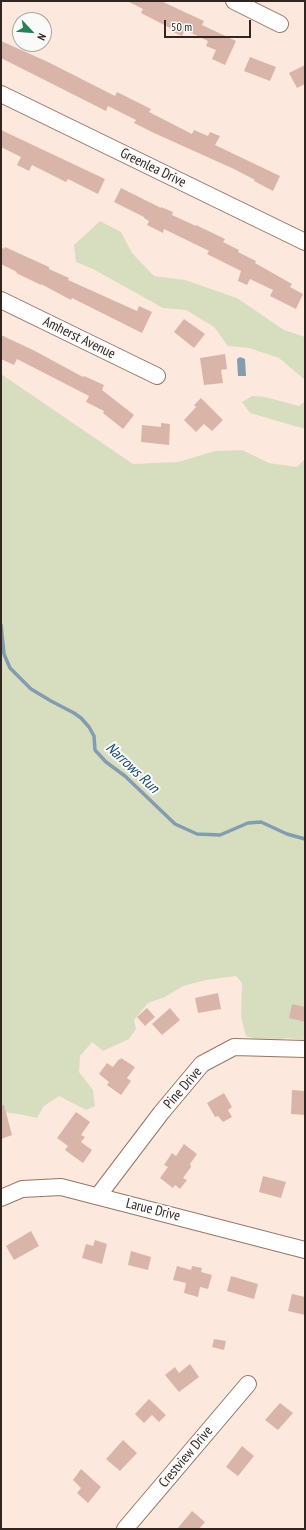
<!DOCTYPE html>
<html>
<head>
<meta charset="utf-8">
<style>
	body { margin:0 }
	#map { position:relative; width:306px; height:1530px; overflow:hidden; background:#fde8de; font-family:"PT Sans Narrow",sans-serif }
	canvas { display:block }
	.frame { position:absolute; inset:0; border:2px solid #32251f; pointer-events:none }
	.north { position:absolute; left:12px; top:12px; width:40px; height:40px; box-sizing:border-box; background:#fafafa; border:1px solid #aaa5a2; border-radius:50%; rotate:116deg; font-size:11px; font-weight:700; line-height:16px; text-align:center; color:#32251f }
	.north::after { content:''; display:block; margin:auto; width:14px; height:18px; background:#288156; clip-path:polygon(50% 0,100% 100%,50% 72%,0 100%) }
	.scale { position:absolute; left:164px; top:20px; width:87px; height:18px; box-sizing:border-box; border:2px solid #32251f; border-top:0; padding-left:5px; font-size:12px; line-height:14px; white-space:nowrap; color:#32251f; -webkit-text-stroke:3px #fafafa; paint-order:stroke }
</style>
</head>
<body>
<div id="map">
<canvas width="306" height="1530"></canvas>
<div class="frame"></div>
<div class="north">N</div>
<div class="scale">50 m</div>
</div>
<script>
const context = document.querySelector('canvas').getContext('2d');
context.lineJoin = 'round';
function paint(path, color) { context.fillStyle = color; context.fill(path, 'evenodd'); }
const poly = rows => new Path2D(rows.map(r => 'M' + r).join(''));
function strokePath(path, color, width, dash) { context.strokeStyle = color; context.lineWidth = width; context.lineCap = dash ? 'butt' : 'round'; context.setLineDash(dash || []); context.stroke(path); }
function label(font, color, halo, rows, align = 'center') {
  context.font = font + ' "PT Sans Narrow",sans-serif'; context.lineWidth = 4; context.setLineDash([]); context.textBaseline = 'middle'; context.strokeStyle = halo; context.fillStyle = color; for (const [text, x, y, turn = 0] of rows) {
    context.save(); context.translate(x, y); context.rotate((+turn || 0) * Math.PI / 180); context.textAlign = isNaN(turn) ? turn : align; if (halo) context.strokeText(text, 0, 0); context.fillText(text, 0, 0); context.restore();
  }
}
paint(poly([
	[100,221,121,232,132,253,154,276,185,280,237,298,284,330,305,337,305,380,279,358,249,348,228,346,214,327,186,310,163,308,93,269,76,262,74,245],
	[1,374,133,464,178,462,215,451,242,450,269,463,297,467,305,459,305,1040,287,1038,267,1043,246,1036,241,1017,242,983,236,976,206,980,183,986,165,997,148,1003,134,1020,136,1029,129,1039,103,1051,92,1042,80,1056,79,1072,93,1090,95,1106,86,1110,59,1096,44,1106,37,1118,19,1114,1,1112],
	[252,396,265,397,299,406,305,401,305,429,250,413,242,402]
]), '#d7dec0');
paint(poly([
	[240,357,245,359,246,376,238,376,237,359]
]), '#819daf');
strokePath(poly([
	[1,625,4,654,10,668,31,689,51,701,74,713,81,718,89,727,94,736,95,750,106,762,125,776,175,824,197,834,220,835,248,823,261,822,287,834,305,839]
]), '#819daf', 3.5);
paint(poly([
	[127,1,161,1,204,21,202,25,236,41,225,65,212,59,216,50,206,46,208,41,185,30,182,36,173,32,174,30,141,13,143,9],
	[1,41,48,62,115,96,117,92,151,109,149,112,192,134,194,130,208,136,210,132,220,136,215,145,280,176,273,191,254,181,255,180,234,169,154,133,134,123,136,120,108,106,106,111,1,58],
	[250,57,276,67,270,81,244,71],
	[305,65,305,84,297,88,289,73],
	[1,130,105,179,98,194,68,179,66,182,32,165,29,171,17,165,21,157,1,147],
	[121,188,161,208,161,207,173,212,172,215,196,226,196,225,225,239,223,242,239,250,238,252,256,261,255,263,292,284,290,287,303,294,296,309,270,296,273,290,250,279,247,285,238,281,241,271,207,254,209,251,164,229,163,233,147,225,149,221,144,218,144,217,114,202],
	[1,247,4,249,5,247,49,267,49,269,69,278,68,280,137,311,139,306,152,312,142,333,72,298,71,300,41,284,41,285,16,273,17,272,1,264],
	[184,319,205,334,194,348,174,332],
	[1,335,35,351,83,377,84,376,104,385,102,390,134,415,123,429,103,413,104,411,86,402,89,396,17,359,14,365,1,359],
	[225,354,227,369,221,370,223,383,204,385,200,358],
	[201,398,223,420,212,431,204,424,196,432,184,420,196,407,194,405],
	[161,423,170,424,169,445,141,442,142,425,161,427],
	[218,993,221,1009,198,1013,195,998],
	[292,1004,305,1007,305,1022,289,1018],
	[147,1008,155,1017,145,1026,137,1017],
	[170,1008,180,1020,162,1035,152,1024],
	[121,1058,135,1067,127,1078,131,1081,121,1095,107,1085,109,1082,99,1074,107,1063,113,1067,119,1059,120,1060],
	[292,1090,305,1091,305,1115,291,1114],
	[224,1093,232,1107,228,1110,232,1117,223,1122,218,1116,215,1117,207,1103],
	[1,1105,4,1105,12,1135,1,1139],
	[76,1112,90,1122,81,1135,85,1137,81,1142,92,1150,83,1163,65,1150,68,1146,57,1138],
	[184,1144,197,1154,190,1164,191,1167,183,1178,187,1180,180,1189,175,1185,173,1188,160,1178,168,1167,164,1165,172,1153,176,1156],
	[263,1176,286,1182,281,1198,259,1192],
	[31,1231,39,1246,14,1260,6,1246],
	[95,1240,107,1244,102,1264,82,1258,86,1244,93,1246],
	[131,1251,151,1257,148,1270,128,1265],
	[177,1266,191,1270,192,1266,202,1268,201,1272,212,1275,208,1289,200,1287,198,1297,184,1293,186,1283,173,1280],
	[231,1276,258,1284,254,1299,227,1291],
	[292,1294,305,1297,305,1315,288,1311],
	[214,1339,226,1341,224,1350,212,1347],
	[190,1364,199,1377,179,1392,165,1375,175,1367,179,1373],
	[149,1399,166,1415,159,1422,152,1415,144,1423,135,1414],
	[280,1403,293,1413,278,1430,265,1420],
	[123,1440,137,1453,120,1471,106,1459],
	[242,1446,254,1456,238,1476,226,1467],
	[81,1469,101,1487,88,1503,77,1493,81,1488,73,1480],
	[192,1511,205,1522,199,1529,177,1529]
]), '#d8b5a8');
const minor = poly([
	[234,1,280,24],
	[1,94,305,242],
	[1,300,157,376],
	[98,1196,161,1113,202,1064,234,1047,305,1049],
	[1,1198,22,1189,61,1187,305,1250],
	[125,1529,248,1384]
]);
strokePath(minor, '#947666', 18);
strokePath(minor, '#fff', 16);
label('14px', '#32251f', '#fafafa', [
	["Greenlea Drive",153,168,26],
	["Amherst Avenue",79,338,26],
	["Pine Drive",183,1088,-49],
	["Larue Drive",153,1210,14],
	["Crestview Drive",186,1457,-50]
]);
label('italic 15px', '#194d68', '#fafafa', [
	["Narrows Run",132,768,43]
]);
</script>
</body>
</html>
